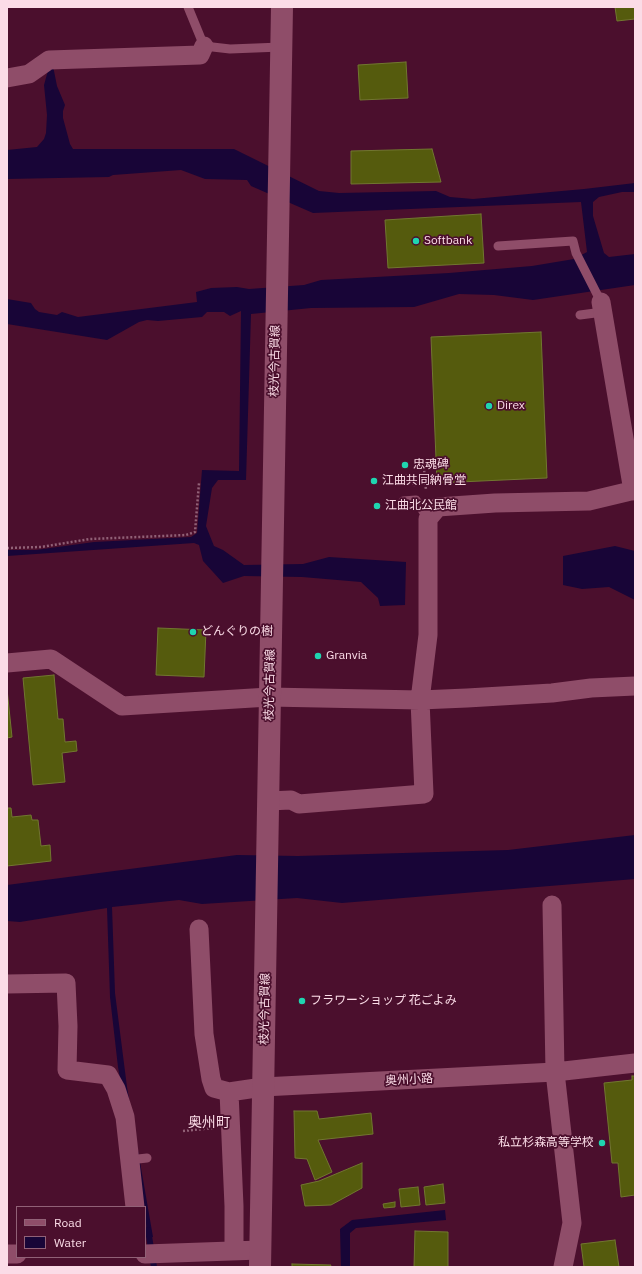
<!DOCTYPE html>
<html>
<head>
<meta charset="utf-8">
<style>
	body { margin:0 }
	#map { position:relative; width:642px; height:1274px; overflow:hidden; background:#4b0f2d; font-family:"IBM Plex Sans",sans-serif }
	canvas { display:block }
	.frame { position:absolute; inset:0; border:8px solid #fbdce7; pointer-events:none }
	.legend { position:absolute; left:16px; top:1206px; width:130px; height:52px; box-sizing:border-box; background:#4b0f2d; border:1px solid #916177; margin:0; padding:5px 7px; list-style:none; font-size:12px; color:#fbdce7 }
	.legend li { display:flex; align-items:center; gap:8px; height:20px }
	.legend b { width:20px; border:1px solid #916177 }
</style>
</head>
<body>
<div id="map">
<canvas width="642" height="1274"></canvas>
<div class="frame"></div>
<ul class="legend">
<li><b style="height:5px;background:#8f4d69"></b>Road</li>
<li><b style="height:11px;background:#180537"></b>Water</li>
</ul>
</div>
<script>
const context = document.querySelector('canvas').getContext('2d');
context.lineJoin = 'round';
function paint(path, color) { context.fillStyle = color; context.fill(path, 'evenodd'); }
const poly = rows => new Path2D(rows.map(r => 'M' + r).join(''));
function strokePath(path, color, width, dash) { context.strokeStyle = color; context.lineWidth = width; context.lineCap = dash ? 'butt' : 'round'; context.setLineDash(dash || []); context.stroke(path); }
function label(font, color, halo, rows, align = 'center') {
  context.font = font + ' "IBM Plex Sans","Noto Sans JP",sans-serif'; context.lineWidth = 3.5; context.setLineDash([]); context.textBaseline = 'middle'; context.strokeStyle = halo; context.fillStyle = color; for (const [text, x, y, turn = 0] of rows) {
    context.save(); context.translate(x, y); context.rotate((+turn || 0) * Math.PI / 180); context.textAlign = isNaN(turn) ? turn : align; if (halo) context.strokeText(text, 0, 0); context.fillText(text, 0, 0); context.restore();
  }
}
paint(poly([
	[53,66,57,86,65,105,63,111,63,118,70,144,73,149,234,149,319,191,339,193,436,191,450,197,473,199,584,189,635,183,635,192,622,192,599,197,593,202,593,216,604,253,609,257,635,254,635,285,533,300,494,295,459,294,414,307,311,308,251,314,246,480,218,480,212,488,206,526,214,546,223,550,244,565,303,564,329,557,406,562,405,605,380,606,378,598,361,582,302,577,244,576,223,583,203,561,199,545,194,543,7,556,7,550,36,550,94,542,191,537,197,533,202,470,239,471,241,311,230,316,224,312,207,312,202,317,158,321,147,320,139,322,107,340,7,324,7,299,31,303,35,309,39,312,57,315,62,312,78,317,197,302,196,292,211,288,237,287,249,289,304,285,321,280,449,273,532,266,574,259,587,252,581,202,313,213,251,186,247,180,205,179,181,170,113,175,109,177,7,179,7,150,37,147,44,139,46,133,47,115,44,85,49,67],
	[615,546,635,551,635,600,609,587,582,589,563,585,563,556],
	[635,835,635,879,342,903,297,898,202,904,179,900,112,907,115,993,127,1087,153,1237,147,1238,145,1207,143,1207,118,1067,110,997,107,908,20,922,7,921,7,885,237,855,298,856,508,850],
	[445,1210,446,1220,356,1228,350,1233,350,1267,341,1267,340,1229,352,1220]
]), '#180537');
strokePath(poly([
	[148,1230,154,1267]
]), '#180537', 6);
const building = poly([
	[615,7,635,7,635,19,617,21,615,7],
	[406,62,408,98,360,100,358,65,406,62],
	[432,149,441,182,351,184,351,151,432,149],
	[481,214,484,263,388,268,385,220,481,214],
	[541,332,547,478,437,483,431,337,541,332],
	[158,628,206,630,204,677,156,675,158,628],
	[54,675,58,719,63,719,65,742,76,741,77,751,62,753,65,782,33,785,23,678,54,675],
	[7,689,12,737,7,738,7,689],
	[7,808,11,808,12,817,31,815,32,820,38,820,41,846,50,845,51,861,7,866,7,808],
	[632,1076,635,1076,635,1195,621,1197,618,1163,612,1163,604,1083,632,1080,632,1076],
	[294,1111,317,1111,319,1119,371,1113,373,1134,318,1140,332,1172,315,1180,307,1159,295,1158,294,1111],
	[362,1163,362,1188,331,1205,305,1206,301,1185,319,1181,362,1163],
	[443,1184,445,1203,426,1205,424,1187,443,1184],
	[418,1187,420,1205,401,1207,399,1189,418,1187],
	[395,1202,395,1207,384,1208,383,1204,395,1202],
	[415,1231,448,1232,448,1267,414,1267,415,1231],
	[615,1240,619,1267,584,1267,581,1244,615,1240],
	[292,1264,331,1265,330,1267,292,1267,292,1264]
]);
paint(building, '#555b0d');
strokePath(building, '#717730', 1);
strokePath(poly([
	[423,459,426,490],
	[397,477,413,475,414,487],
	[7,548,41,547,90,539,186,535,195,532,199,483],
	[183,1131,213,1128]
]), '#916177', 2.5, [2, 2]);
strokePath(poly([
	[188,7,204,46,230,49,281,47],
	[498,246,573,241,576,253,601,302],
	[580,315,603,312],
	[403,501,416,500,428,519],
	[129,1160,147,1158]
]), '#8f4d69', 9);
strokePath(poly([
	[7,78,29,74,49,60,200,55,204,46],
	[601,302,633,491],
	[7,663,51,659,122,706,269,697,420,700,467,698,552,693,591,688,635,686],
	[268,801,291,800,299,804,424,794,420,700,428,635,428,519,438,507,495,503,589,501,635,490],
	[552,905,555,1072,572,1223,563,1267],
	[199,929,204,1034,211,1079,214,1088,229,1092,263,1087,555,1072,635,1063],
	[7,984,66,983,68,1026,67,1070,108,1075,116,1089,125,1117,135,1207],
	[229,1092,234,1206,234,1251],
	[7,1254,17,1254],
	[145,1254,260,1250]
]), '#8f4d69', 19);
strokePath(poly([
	[260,1267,282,7]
]), '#8f4d69', 22);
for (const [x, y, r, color] of [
	[416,241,4,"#1fd5b0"],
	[489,406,4,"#1fd5b0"],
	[405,465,4,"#1fd5b0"],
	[374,481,4,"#1fd5b0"],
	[377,506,4,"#1fd5b0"],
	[193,632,4,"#1fd5b0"],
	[318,656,4,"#1fd5b0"],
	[302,1001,4,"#1fd5b0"],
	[602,1143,4,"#1fd5b0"]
]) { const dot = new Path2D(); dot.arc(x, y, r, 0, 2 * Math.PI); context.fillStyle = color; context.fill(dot); strokePath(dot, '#4b0f2d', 1.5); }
label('12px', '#fbdce7', '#4b0f2d', [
	["Softbank",424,241],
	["Direx",497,406],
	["忠魂碑",413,465],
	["江曲共同納骨堂",382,481],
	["江曲北公民館",385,506],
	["どんぐりの樹",201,632],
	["Granvia",326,656],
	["フラワーショップ 花ごよみ",310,1001],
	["私立杉森高等学校",594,1143,"right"]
], 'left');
label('12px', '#fbdce7', '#4b0f2d', [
	["枝光今古賀線",275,361,-89],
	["枝光今古賀線",270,685,-89],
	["枝光今古賀線",265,1009,-89],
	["奥州小路",409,1080,-3]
]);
label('14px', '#fbdce7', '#4b0f2d', [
	["奥州町",209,1123]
]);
</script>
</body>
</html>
